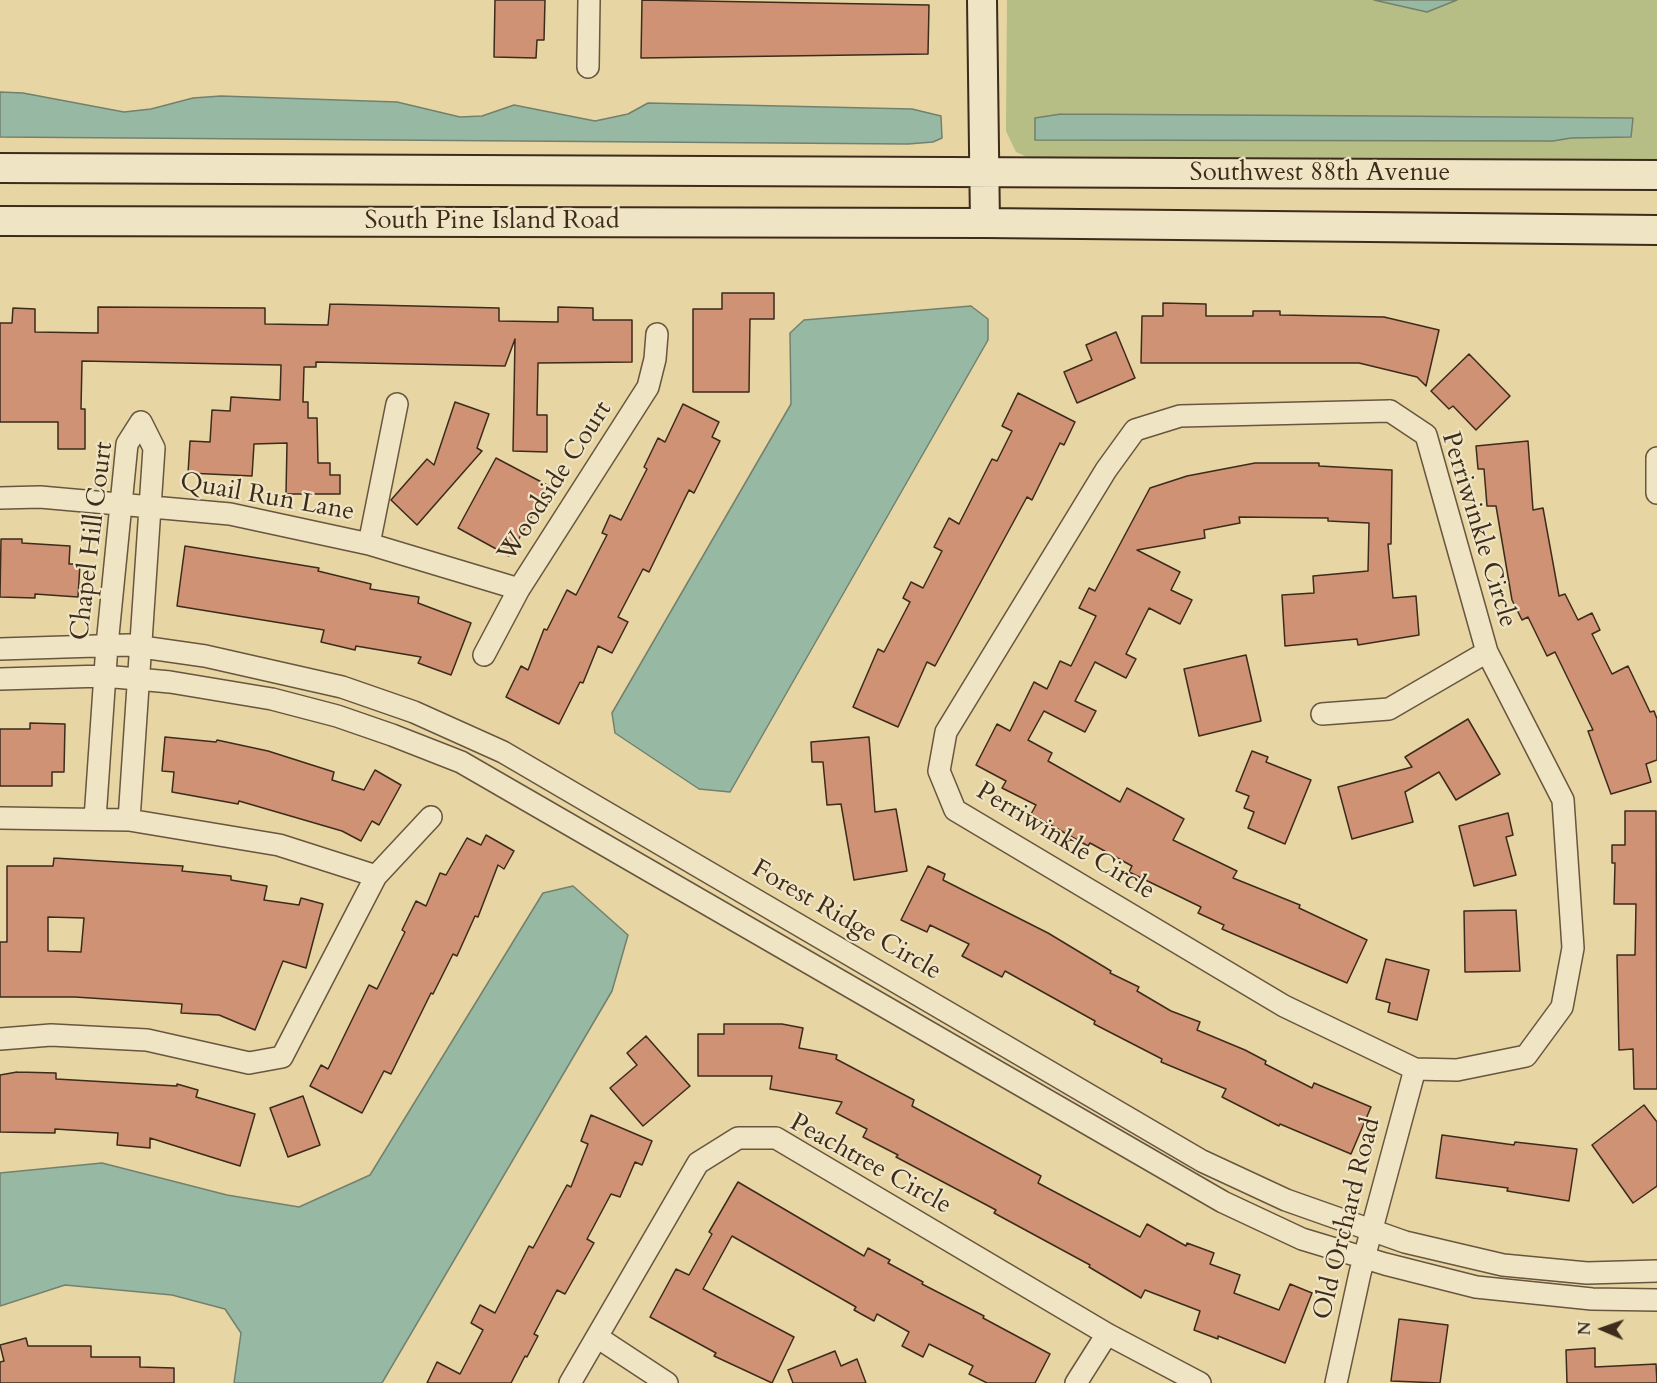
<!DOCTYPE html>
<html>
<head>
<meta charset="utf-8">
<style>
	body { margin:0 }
	#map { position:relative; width:1657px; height:1383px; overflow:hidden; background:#e7d5a4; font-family:Cardo,serif }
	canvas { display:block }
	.north { position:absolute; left:1573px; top:1299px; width:60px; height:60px; -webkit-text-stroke:4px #efe4c4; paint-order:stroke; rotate:272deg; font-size:16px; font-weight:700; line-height:24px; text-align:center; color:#3d2b1c }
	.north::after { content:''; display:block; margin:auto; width:21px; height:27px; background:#3d2b1c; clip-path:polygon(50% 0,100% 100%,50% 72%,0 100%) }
</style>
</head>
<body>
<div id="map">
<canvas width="1657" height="1383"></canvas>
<div class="north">N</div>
</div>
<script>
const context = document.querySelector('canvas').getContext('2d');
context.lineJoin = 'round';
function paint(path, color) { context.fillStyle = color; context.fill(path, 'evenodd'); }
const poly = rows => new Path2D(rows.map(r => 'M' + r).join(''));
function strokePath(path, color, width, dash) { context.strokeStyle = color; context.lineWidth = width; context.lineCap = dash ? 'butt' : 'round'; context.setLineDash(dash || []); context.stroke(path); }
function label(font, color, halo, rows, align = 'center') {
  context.font = font + ' Cardo,serif'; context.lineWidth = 4.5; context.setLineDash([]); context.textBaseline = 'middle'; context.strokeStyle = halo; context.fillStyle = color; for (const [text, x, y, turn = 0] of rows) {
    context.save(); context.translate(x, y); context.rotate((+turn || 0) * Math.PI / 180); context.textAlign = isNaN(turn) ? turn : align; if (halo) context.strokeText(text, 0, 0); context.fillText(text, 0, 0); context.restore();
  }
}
paint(poly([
	[1007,0,1657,0,1657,162,1038,162,1016,152,1006,131]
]), '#b6bd85');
const water = poly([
	[1374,0,1457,0,1427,12,1374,0],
	[0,92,23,93,124,112,151,109,193,98,221,96,397,102,460,117,482,116,514,105,595,121,628,114,648,103,912,109,941,116,942,138,933,142,908,144,0,137,0,92],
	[1061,114,1383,116,1633,118,1631,137,1571,138,1553,141,1035,140,1035,118,1061,114],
	[971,306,988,319,988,340,730,792,699,789,615,733,612,713,791,404,790,333,804,320,971,306],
	[573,886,628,935,612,991,382,1383,234,1383,241,1333,225,1309,172,1295,65,1285,0,1306,0,1173,102,1163,227,1195,299,1207,370,1175,543,893,573,886]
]);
paint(water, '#97b9a3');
strokePath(water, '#73806d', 1.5);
const building = poly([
	[495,0,545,0,544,40,537,40,536,58,494,57,495,0],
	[642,0,929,5,928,54,641,58,642,0],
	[722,293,774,293,774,319,750,319,749,392,693,392,693,309,722,309,722,293],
	[1163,303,1206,304,1206,316,1253,316,1253,311,1280,311,1280,315,1384,317,1439,330,1426,386,1417,377,1359,363,1141,363,1142,316,1163,316,1163,303],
	[330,304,499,308,499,321,558,322,558,307,593,308,593,320,632,320,632,362,538,363,537,415,547,415,547,452,513,451,515,339,505,366,316,362,316,367,304,367,303,402,308,402,308,418,317,418,318,463,330,463,330,475,340,475,340,494,286,494,287,443,254,444,252,476,188,473,190,441,210,442,212,410,230,411,231,397,280,400,281,365,82,361,81,409,85,409,85,449,58,449,58,422,0,422,0,323,12,323,13,308,35,309,35,332,98,333,98,307,265,308,265,324,328,325,330,304],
	[1116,332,1135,378,1077,403,1064,372,1092,360,1086,345,1116,332],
	[1469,354,1510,396,1476,430,1453,406,1449,409,1431,391,1469,354],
	[1018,393,1075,422,1064,445,1060,443,1032,500,1027,497,935,666,927,662,898,727,853,707,878,649,884,652,910,602,903,598,911,582,923,588,942,551,934,547,949,518,959,524,992,459,997,461,1012,431,1002,426,1018,393],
	[455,402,489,414,477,448,482,451,417,525,391,500,427,459,434,465,455,402],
	[683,404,719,422,712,437,720,441,694,493,689,490,649,572,643,569,618,617,628,622,612,653,598,646,583,683,580,682,559,724,506,697,521,666,528,670,544,629,547,630,567,590,576,595,607,535,602,533,610,515,621,520,647,469,644,467,658,438,665,442,683,404],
	[1528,441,1533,510,1543,508,1559,596,1565,594,1578,620,1592,613,1600,630,1592,634,1612,674,1628,666,1650,712,1654,711,1657,719,1657,760,1646,764,1651,782,1611,794,1588,731,1593,730,1555,652,1547,656,1528,617,1522,620,1512,600,1496,506,1487,506,1484,469,1478,469,1476,446,1528,441],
	[496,458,549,486,509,556,458,528,496,458],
	[1255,463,1319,463,1319,466,1392,470,1391,544,1388,544,1393,598,1416,596,1419,635,1358,645,1357,639,1285,646,1282,595,1314,593,1313,576,1368,571,1369,523,1328,521,1328,518,1239,517,1240,523,1204,530,1205,538,1137,550,1180,572,1171,590,1192,600,1180,624,1149,608,1126,654,1136,659,1126,678,1095,662,1075,701,1096,711,1085,732,1044,711,1028,740,1052,753,1048,761,1120,802,1127,788,1184,819,1173,840,1237,871,1233,878,1300,905,1299,908,1367,940,1347,983,1222,929,1224,925,1198,913,1201,907,1129,872,1132,866,1090,843,1088,846,1031,814,1036,805,1002,788,1006,781,976,765,997,724,1010,731,1034,682,1047,689,1060,661,1071,666,1096,616,1079,608,1089,588,1095,591,1150,488,1187,476,1255,463],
	[1,539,22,539,22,543,70,546,69,564,80,564,78,597,35,594,35,598,0,597,1,539],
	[185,546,319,568,318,571,371,584,370,589,419,597,418,603,471,623,451,675,418,663,421,657,356,646,355,650,321,642,324,630,177,606,185,546],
	[1246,655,1261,721,1199,736,1184,669,1246,655],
	[1468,719,1500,774,1456,800,1439,772,1405,792,1413,822,1352,839,1338,787,1412,767,1405,757,1468,719],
	[30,723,65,724,64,772,52,772,52,786,0,786,0,729,30,729,30,723],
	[165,737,216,742,217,740,268,751,334,772,332,780,364,790,375,770,401,785,379,825,372,821,361,841,342,831,239,801,238,804,172,792,174,772,162,771,165,737],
	[869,737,875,812,896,809,907,871,854,880,841,804,827,805,823,762,812,762,811,742,869,737],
	[1252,751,1268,757,1266,762,1311,780,1285,844,1248,828,1254,812,1244,808,1249,796,1236,791,1252,751],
	[1625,811,1656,811,1657,1089,1634,1089,1633,1049,1619,1050,1617,955,1635,955,1636,904,1614,904,1615,863,1612,863,1612,845,1625,845,1625,811],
	[1508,813,1513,835,1506,837,1516,875,1474,886,1459,826,1508,813],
	[486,835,514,851,504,869,498,865,478,917,475,916,457,956,453,954,433,994,431,993,391,1074,384,1071,362,1113,310,1086,321,1065,328,1069,369,985,377,989,405,932,402,930,416,901,426,906,440,873,446,875,467,838,481,845,486,835],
	[54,858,183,866,182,871,231,876,231,880,267,886,264,900,299,905,301,898,323,904,306,968,283,961,255,1030,219,1015,181,1013,182,1004,75,997,0,997,0,942,7,942,7,866,53,866,54,858],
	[48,917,84,918,81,952,48,951,48,917],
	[928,866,945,874,943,880,1048,933,1111,971,1110,973,1139,987,1137,991,1171,1011,1200,1022,1197,1030,1245,1050,1266,1061,1265,1064,1312,1088,1314,1083,1371,1107,1351,1154,1280,1124,1279,1126,1222,1097,1226,1089,1161,1062,1162,1059,1094,1024,1095,1021,1005,971,1002,977,962,956,969,944,930,925,927,932,901,920,928,866],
	[1516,910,1520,971,1465,972,1464,911,1516,910],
	[1386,959,1429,970,1417,1020,1388,1012,1390,1003,1376,999,1386,959],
	[724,1024,782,1024,803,1028,799,1048,837,1055,836,1059,914,1100,912,1106,1041,1176,1038,1183,1140,1237,1147,1224,1186,1246,1187,1243,1214,1253,1210,1264,1240,1275,1234,1293,1279,1310,1290,1284,1312,1293,1285,1363,1218,1336,1218,1339,1194,1330,1200,1311,1145,1290,1141,1298,1089,1267,1090,1265,994,1213,996,1210,896,1157,898,1155,863,1137,867,1129,836,1113,842,1102,770,1089,772,1076,698,1076,698,1034,724,1034,724,1024],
	[646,1036,690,1086,643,1126,610,1088,637,1065,627,1053,646,1036],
	[17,1072,56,1073,56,1079,177,1086,177,1084,198,1090,196,1097,255,1114,240,1166,150,1138,150,1148,117,1145,118,1133,55,1129,55,1133,0,1132,0,1075,17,1072],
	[303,1096,320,1145,288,1157,270,1108,303,1096],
	[1644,1105,1657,1122,1657,1186,1633,1203,1592,1145,1644,1105],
	[591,1115,652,1141,642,1165,635,1162,620,1197,611,1194,587,1239,594,1243,565,1294,557,1290,534,1334,538,1336,527,1357,525,1356,511,1383,427,1383,437,1362,460,1374,483,1330,471,1323,480,1305,495,1313,529,1246,533,1248,567,1185,571,1187,588,1144,581,1141,591,1115],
	[1442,1135,1514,1145,1515,1142,1577,1149,1569,1201,1507,1191,1508,1188,1436,1178,1442,1135],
	[738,1182,864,1256,868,1248,890,1260,888,1263,923,1282,922,1284,984,1316,983,1318,1050,1354,1035,1383,987,1383,969,1374,973,1366,929,1344,923,1357,902,1346,909,1332,877,1314,874,1321,854,1310,856,1307,732,1236,703,1289,794,1337,772,1383,714,1356,716,1353,650,1317,676,1269,689,1275,712,1234,709,1232,738,1182],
	[1399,1319,1448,1325,1440,1383,1391,1381,1399,1319],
	[26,1338,28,1346,91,1346,91,1357,140,1357,140,1367,174,1368,174,1383,0,1383,0,1362,4,1361,0,1345,26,1338],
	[1595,1348,1595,1367,1656,1364,1657,1383,1567,1383,1566,1350,1595,1348],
	[835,1351,841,1366,857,1359,866,1383,793,1383,788,1370,835,1351]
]);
paint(building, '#cf9275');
strokePath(building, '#3d2b1c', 1.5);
const street = poly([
	[588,67,589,0],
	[1390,411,1426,435,1487,652,1563,800,1573,948,1562,1007,1526,1056,1457,1070,1415,1069,1284,1006,955,810,939,771,946,732,1106,470,1135,430,1180,416,1390,411],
	[1657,458,1657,493],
	[0,498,40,497,230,514,369,544,519,589],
	[369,544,397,404],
	[0,649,128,645,205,656,342,687,414,712,503,752,1202,1161,1286,1200,1405,1242,1503,1265,1587,1273,1657,1271],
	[484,655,519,589,648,387,655,359,657,334],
	[0,679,104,676,170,682,272,699,337,716,392,735,461,762,1223,1202,1302,1239,1385,1264,1476,1287,1592,1299,1657,1300],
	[1322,714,1389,709,1487,652],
	[0,818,129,820,279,845,376,876],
	[95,819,107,645,127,444,141,422,154,448,129,820],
	[0,1039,51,1035,147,1040,249,1063,282,1057,376,876,431,817],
	[597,1337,667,1383],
	[570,1383,698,1163,738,1138,776,1138,1107,1334,1200,1383],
	[1076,1383,1107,1334],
	[1336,1383,1360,1273,1415,1069]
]);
const secondary = poly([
	[982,0,985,223],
	[0,168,1657,175],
	[0,221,985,223,1657,230]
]);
strokePath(street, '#68563e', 24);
strokePath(secondary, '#3d2b1c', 32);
strokePath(street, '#efe4c4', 21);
strokePath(secondary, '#efe4c4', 28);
label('26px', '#3d2b1c', '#efe4c4', [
	["Southwest 88th Avenue",1320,174],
	["South Pine Island Road",492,222],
	["Woodside Court",556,482,-57],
	["Quail Run Lane",267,498,10],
	["Perriwinkle Circle",1478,530,73],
	["Chapel Hill Court",93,541,-83],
	["Perriwinkle Circle",1065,842,31],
	["Forest Ridge Circle",846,921,30],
	["Peachtree Circle",870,1165,29],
	["Old Orchard Road",1348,1219,-76]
]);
</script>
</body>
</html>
